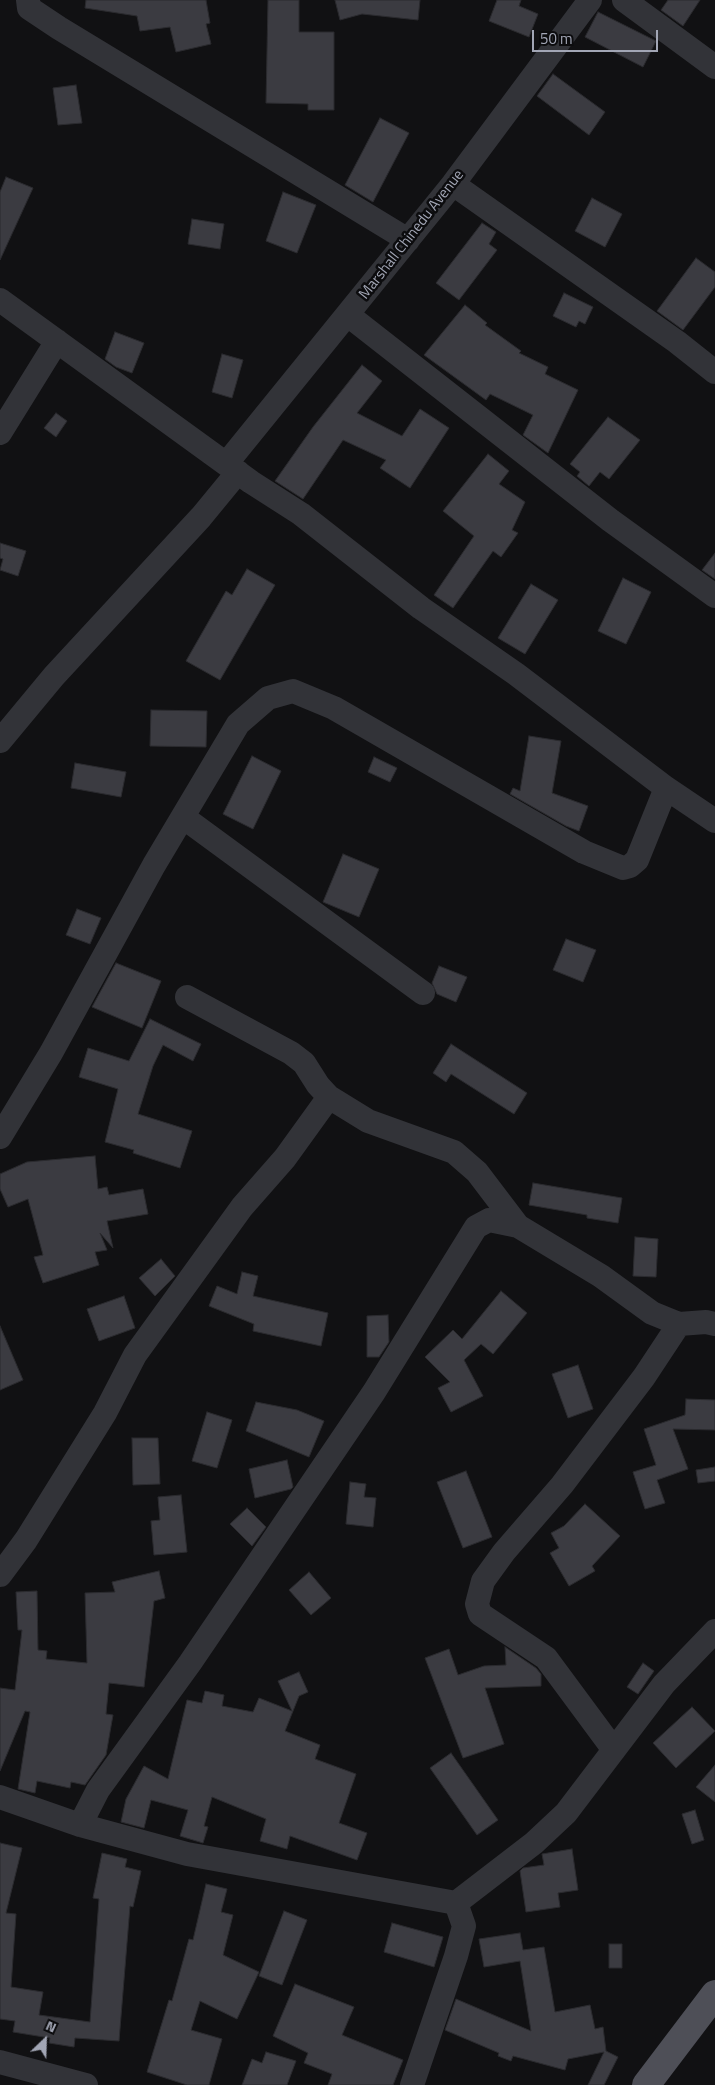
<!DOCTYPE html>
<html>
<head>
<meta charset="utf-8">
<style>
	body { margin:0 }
	#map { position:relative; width:715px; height:2085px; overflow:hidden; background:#111113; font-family:"Titillium Web",sans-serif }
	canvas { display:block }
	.north { position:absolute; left:20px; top:2015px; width:50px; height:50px; -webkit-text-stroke:4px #0c0c0e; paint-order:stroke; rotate:24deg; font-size:14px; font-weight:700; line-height:20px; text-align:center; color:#a2a6b5 }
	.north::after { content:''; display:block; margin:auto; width:18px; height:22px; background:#a2a6b5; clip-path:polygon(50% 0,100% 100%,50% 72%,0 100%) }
	.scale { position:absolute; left:532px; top:30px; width:126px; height:22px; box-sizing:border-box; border:2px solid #a2a6b5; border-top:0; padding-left:6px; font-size:15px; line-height:18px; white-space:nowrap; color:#a2a6b5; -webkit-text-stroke:4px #0c0c0e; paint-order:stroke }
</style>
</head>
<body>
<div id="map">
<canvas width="715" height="2085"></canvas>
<div class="north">N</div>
<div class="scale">50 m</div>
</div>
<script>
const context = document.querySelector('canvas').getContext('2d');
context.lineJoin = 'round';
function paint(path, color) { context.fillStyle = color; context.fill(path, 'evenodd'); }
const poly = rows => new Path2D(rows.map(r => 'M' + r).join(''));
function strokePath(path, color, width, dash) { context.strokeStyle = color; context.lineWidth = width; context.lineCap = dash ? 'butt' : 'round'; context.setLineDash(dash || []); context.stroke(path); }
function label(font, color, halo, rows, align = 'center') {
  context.font = font + ' "Titillium Web",sans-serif'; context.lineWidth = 5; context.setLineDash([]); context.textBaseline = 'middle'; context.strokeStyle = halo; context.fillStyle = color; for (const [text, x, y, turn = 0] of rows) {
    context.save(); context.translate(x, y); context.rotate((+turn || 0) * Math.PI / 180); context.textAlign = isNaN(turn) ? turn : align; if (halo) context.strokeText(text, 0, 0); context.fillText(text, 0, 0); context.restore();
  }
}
const building = poly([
	[86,0,206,0,210,23,206,24,211,44,176,52,170,27,140,31,137,16,85,8,86,0],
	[268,0,299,0,299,32,334,32,334,110,308,110,308,104,266,103,268,0],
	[335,0,420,0,418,20,362,14,340,20,335,0],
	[497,0,521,0,519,6,538,14,529,37,489,21,497,0],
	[668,0,700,0,683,26,661,10,668,0],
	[598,12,656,41,643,67,585,37,598,12],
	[553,74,605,112,589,135,537,96,553,74],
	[76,85,82,123,58,125,53,88,76,85],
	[380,118,409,133,373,202,345,185,380,118],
	[6,177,33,188,0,260,0,192,6,177],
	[283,192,316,205,297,253,266,241,283,192],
	[592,198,622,214,605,247,575,231,592,198],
	[192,219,224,224,220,249,188,244,192,219],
	[482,223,496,232,489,244,497,250,459,300,436,283,482,223],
	[696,258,715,272,715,287,683,330,657,311,696,258],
	[564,293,593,307,585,324,579,321,576,327,553,316,564,293],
	[465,305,487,323,485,325,521,351,519,353,548,367,545,374,578,390,548,453,523,435,533,415,490,394,486,400,424,355,465,305],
	[115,332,144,343,132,373,116,367,105,359,115,332],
	[222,354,243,360,232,398,212,392,222,354],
	[362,365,382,381,357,413,402,436,420,409,449,428,410,488,380,468,386,460,343,440,303,499,275,481,313,427,362,365],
	[56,413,67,421,56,437,44,428,56,413],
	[608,417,640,440,609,479,600,472,589,486,577,476,580,472,570,464,608,417],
	[488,454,509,471,499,484,525,502,512,530,518,533,501,557,493,551,453,608,434,595,474,536,443,511,488,454],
	[0,543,26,551,18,576,0,570,3,559,0,558,0,543],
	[715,553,715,579,702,570,715,553],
	[247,569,275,585,220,680,186,661,226,591,232,595,247,569],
	[623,578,651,592,626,644,598,631,623,578],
	[531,584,558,600,525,654,498,638,531,584],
	[151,710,207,711,206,747,150,746,151,710],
	[529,736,561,741,552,793,588,806,579,831,566,826,510,794,513,788,520,791,529,736],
	[252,756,281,771,253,829,223,814,252,756],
	[374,757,397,768,390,782,368,772,374,757],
	[75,763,126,772,121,797,71,788,75,763],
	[343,854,379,869,359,917,323,902,343,854],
	[77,909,101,918,90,944,66,935,77,909],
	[566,939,596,950,583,982,553,970,566,939],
	[116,963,161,981,142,1028,92,1007,116,963],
	[439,966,467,977,456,1002,437,994,432,983,439,966],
	[150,1019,201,1044,193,1061,163,1045,153,1066,138,1114,192,1131,180,1168,133,1153,134,1150,105,1142,118,1089,79,1077,88,1048,129,1061,150,1019],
	[451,1044,527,1093,514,1114,451,1074,446,1082,433,1073,451,1044],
	[95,1156,98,1189,107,1187,109,1195,143,1189,148,1214,107,1221,113,1248,100,1233,107,1250,95,1252,99,1265,43,1283,34,1257,43,1255,28,1199,8,1207,0,1189,0,1174,27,1162,95,1156],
	[533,1183,622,1198,618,1223,587,1218,587,1215,529,1205,533,1183],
	[635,1237,658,1239,656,1277,633,1276,635,1237],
	[161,1259,175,1276,155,1296,139,1278,161,1259],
	[242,1272,258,1276,253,1296,328,1313,321,1346,253,1331,254,1324,209,1306,217,1286,237,1294,242,1272],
	[501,1291,527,1313,493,1354,481,1344,464,1360,483,1396,451,1412,438,1388,450,1382,425,1357,453,1330,462,1339,501,1291],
	[124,1296,135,1328,99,1341,87,1309,124,1296],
	[388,1315,389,1342,379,1357,367,1357,367,1316,388,1315],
	[0,1326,23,1380,0,1390,0,1326],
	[578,1365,593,1409,568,1418,552,1374,578,1365],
	[686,1399,715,1400,715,1430,673,1429,688,1469,657,1480,665,1503,645,1509,633,1472,656,1465,644,1429,685,1415,686,1399],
	[256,1402,297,1410,324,1421,309,1457,246,1431,256,1402],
	[207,1412,232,1420,217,1468,192,1461,207,1412],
	[132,1438,158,1438,160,1484,133,1485,132,1438],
	[287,1460,293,1487,291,1489,255,1498,249,1469,287,1460],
	[715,1467,715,1481,698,1483,696,1470,715,1467],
	[466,1471,492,1537,463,1548,437,1482,466,1471],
	[350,1482,366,1484,364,1497,376,1498,373,1527,346,1524,350,1482],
	[181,1495,187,1552,154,1555,151,1521,160,1520,158,1497,181,1495],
	[585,1504,620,1536,592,1566,595,1571,569,1586,550,1553,559,1548,551,1533,564,1526,585,1504],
	[247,1508,266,1527,252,1546,230,1524,247,1508],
	[159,1571,165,1598,154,1601,144,1687,109,1683,106,1714,113,1715,106,1755,85,1785,71,1782,70,1788,37,1781,35,1793,18,1789,30,1712,25,1711,0,1771,0,1688,15,1690,22,1630,18,1630,16,1592,37,1591,38,1650,47,1651,46,1659,87,1663,85,1593,115,1592,112,1582,159,1571],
	[309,1572,331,1598,311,1615,289,1590,309,1572],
	[505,1647,536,1668,541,1674,541,1686,485,1688,504,1744,463,1758,425,1658,449,1649,458,1675,484,1666,506,1665,505,1647],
	[643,1663,654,1671,638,1694,627,1687,643,1663],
	[299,1672,308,1692,299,1696,285,1731,320,1745,315,1759,356,1774,339,1823,367,1833,357,1860,290,1836,287,1849,260,1841,266,1819,212,1797,204,1826,208,1827,203,1843,180,1836,188,1810,151,1800,144,1828,121,1822,126,1799,144,1766,168,1779,187,1700,202,1703,205,1691,224,1695,222,1706,253,1712,259,1698,292,1711,278,1681,299,1672],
	[692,1707,715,1731,676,1768,653,1743,692,1707],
	[451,1753,498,1820,477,1835,430,1768,451,1753],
	[715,1765,715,1802,696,1787,715,1765],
	[695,1810,704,1840,692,1844,682,1814,695,1810],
	[0,1843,22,1848,6,1913,16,1914,11,1987,43,1992,39,2015,90,2022,99,1899,93,1898,102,1853,127,1859,125,1867,141,1871,133,1907,130,1906,119,2041,75,2038,74,2047,49,2043,50,2038,13,2032,15,2021,0,2019,0,1843],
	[572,1849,578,1890,558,1893,560,1907,526,1912,520,1871,523,1868,544,1865,542,1854,572,1849],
	[206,1884,227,1889,221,1912,233,1915,223,1955,259,1972,237,2019,200,2001,191,2030,222,2039,209,2085,187,2085,147,2072,169,2000,172,2001,189,1939,193,1940,206,1884],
	[284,1911,307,1920,282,1985,259,1976,284,1911],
	[392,1923,443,1937,434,1967,384,1952,392,1923],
	[520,1933,523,1950,544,1947,555,2012,590,2005,595,2029,603,2027,606,2051,618,2057,604,2085,588,2085,604,2052,568,2059,565,2070,513,2056,511,2061,498,2056,499,2053,445,2030,456,1999,531,2031,520,1961,484,1967,479,1939,520,1933],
	[609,1944,622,1944,622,1968,609,1968,609,1944],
	[295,1984,354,2007,342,2035,403,2060,393,2085,328,2085,332,2074,304,2063,308,2053,273,2036,295,1984],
	[266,2052,296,2061,287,2085,242,2085,252,2059,262,2063,266,2052]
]);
paint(building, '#3b3b41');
strokePath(building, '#2b2b2f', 1);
strokePath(poly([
	[28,0,29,8,59,28,408,240],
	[624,0,715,67],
	[453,184,677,342,715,372],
	[0,300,251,482,301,514,421,608,516,674,666,788],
	[348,315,610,520,715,596],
	[0,433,57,341],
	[226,464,453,184,590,0],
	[0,741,54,676,201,517,238,472],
	[183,817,423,993],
	[187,997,291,1053,304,1063,318,1085,329,1097,368,1121,454,1152,477,1172,518,1226],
	[0,1137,51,1053,154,865,238,724,268,698,293,691,334,708,584,852,623,868,630,866,637,860,666,788,715,821],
	[0,1575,26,1540,105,1413,135,1355,242,1207,285,1158,329,1097],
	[614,1750,546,1658,480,1614,477,1604,483,1581,504,1552,562,1485,644,1377,679,1324],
	[0,1797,80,1825,187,1854,456,1903,534,1843,566,1813,664,1684,715,1631],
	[80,1825,98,1790,190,1663,374,1392,476,1227,489,1220,518,1226,601,1276,652,1313,679,1324,706,1322,715,1324],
	[0,2062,86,2085],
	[412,2085,456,1956,464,1926,456,1903]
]), '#323338', 24);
strokePath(poly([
	[646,2085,715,1994]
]), '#4e4f57', 28);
label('15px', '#a2a6b5', '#0c0c0e', [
	["Marshall Chinedu Avenue",412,235,-52]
]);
</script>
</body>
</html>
